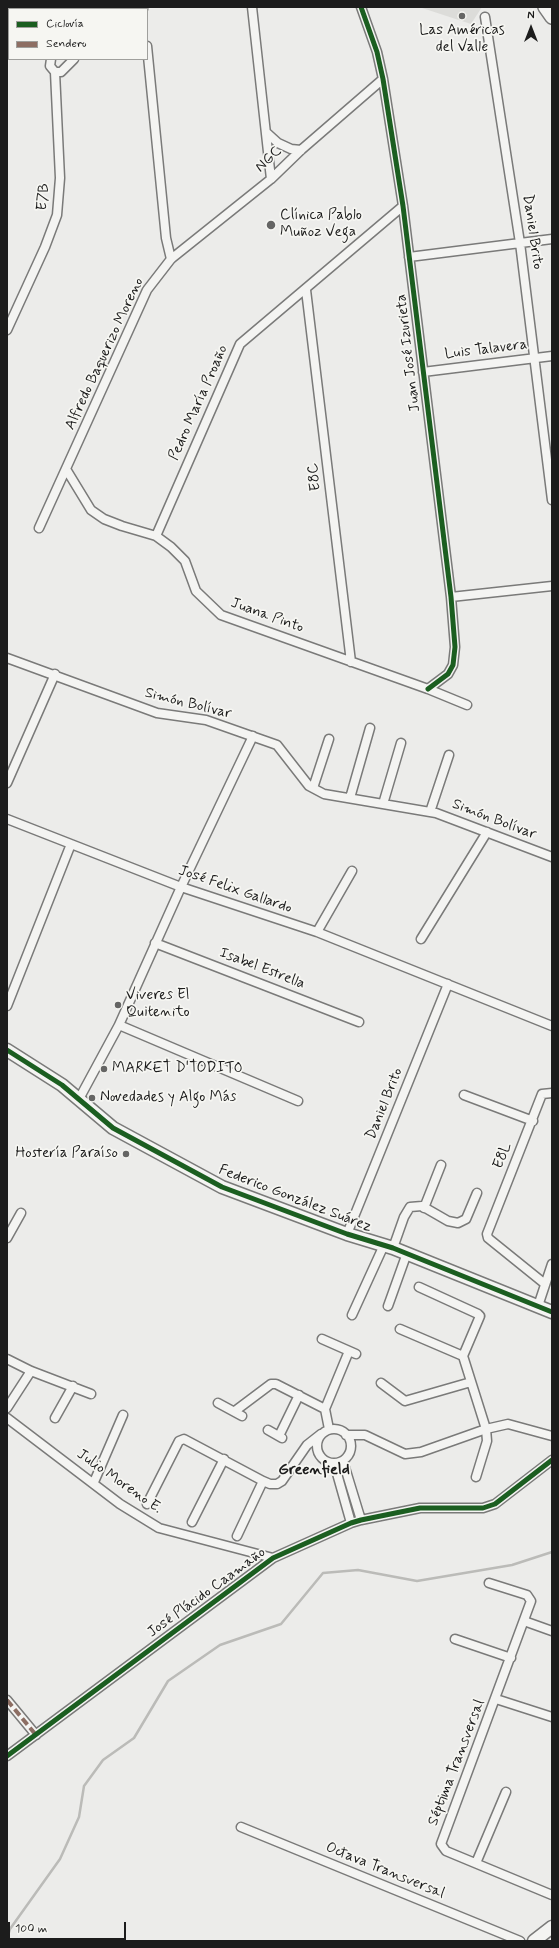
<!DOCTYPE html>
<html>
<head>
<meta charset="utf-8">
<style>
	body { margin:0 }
	#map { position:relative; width:559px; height:1948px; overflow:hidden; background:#ececea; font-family:Mynerve,sans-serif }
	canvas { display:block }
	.frame { position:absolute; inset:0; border:8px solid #1c1c1c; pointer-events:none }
	.legend { position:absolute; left:8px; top:8px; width:140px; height:52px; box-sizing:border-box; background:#f6f6f2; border:1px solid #9f9f9c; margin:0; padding:5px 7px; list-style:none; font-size:12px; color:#1c1c1c }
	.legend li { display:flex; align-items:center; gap:8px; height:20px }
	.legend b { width:20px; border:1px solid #9f9f9c }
	.north { position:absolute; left:511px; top:8px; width:40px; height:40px; -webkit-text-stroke:3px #f6f6f2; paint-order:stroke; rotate:0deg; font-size:11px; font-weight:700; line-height:16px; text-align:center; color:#1c1c1c }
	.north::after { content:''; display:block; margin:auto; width:14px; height:18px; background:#1c1c1c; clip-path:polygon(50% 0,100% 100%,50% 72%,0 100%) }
	.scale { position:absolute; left:8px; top:1922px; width:118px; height:18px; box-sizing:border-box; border:2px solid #1c1c1c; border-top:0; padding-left:5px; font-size:12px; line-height:14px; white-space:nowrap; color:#1c1c1c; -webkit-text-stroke:3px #f6f6f2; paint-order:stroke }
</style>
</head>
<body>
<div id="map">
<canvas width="559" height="1948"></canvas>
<div class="frame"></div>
<ul class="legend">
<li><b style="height:5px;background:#1b5e20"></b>Ciclovía</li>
<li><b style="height:5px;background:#8d6e63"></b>Sendero</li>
</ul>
<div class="north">N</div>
<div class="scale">100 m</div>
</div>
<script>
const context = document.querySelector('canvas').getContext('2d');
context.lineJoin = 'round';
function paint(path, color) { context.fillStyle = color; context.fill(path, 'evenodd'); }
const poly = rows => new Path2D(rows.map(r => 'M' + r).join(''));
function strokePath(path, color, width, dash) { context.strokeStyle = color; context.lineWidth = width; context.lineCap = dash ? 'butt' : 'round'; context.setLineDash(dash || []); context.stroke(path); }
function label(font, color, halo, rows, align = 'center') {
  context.font = font + ' Mynerve,sans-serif'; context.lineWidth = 3.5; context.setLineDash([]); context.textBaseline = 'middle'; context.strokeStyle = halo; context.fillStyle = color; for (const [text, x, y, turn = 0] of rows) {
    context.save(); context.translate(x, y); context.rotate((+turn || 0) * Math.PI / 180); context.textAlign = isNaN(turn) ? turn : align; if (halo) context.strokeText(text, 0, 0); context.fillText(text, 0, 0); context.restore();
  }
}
paint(poly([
	[419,7,482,7,471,24]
]), '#dcdcd9');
strokePath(poly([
	[7,1939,10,1929,60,1859,79,1817,84,1786,103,1760,134,1738,168,1681,220,1645,281,1624,323,1573,358,1570,417,1581,512,1565,552,1552]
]), '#bbbbb8', 2.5);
const street = poly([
	[143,7,143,9],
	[252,7,271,179],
	[361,7,377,52,383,79,403,206,451,597,455,647,453,665,448,674,428,689],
	[64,9,64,7],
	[116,9,118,7],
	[7,10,9,11],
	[485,17,520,243,552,500],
	[147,46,166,238,171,259],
	[55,72,61,72,74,59],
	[267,133,278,143,291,149,301,150],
	[409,257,552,239],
	[306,290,351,662],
	[7,330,45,247,57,215,60,178,55,72,50,66,51,59],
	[423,372,552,356],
	[66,469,91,510,104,519,122,526,156,536,171,547,185,561,196,591,221,615,428,689,467,705],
	[39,528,147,290,171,259,271,179,301,150,383,79],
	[156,536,240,344,403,206],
	[451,597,552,586],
	[7,658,157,713,206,720,277,745,309,786,324,794,436,813,552,857],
	[7,783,55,674],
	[313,788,329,739],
	[350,798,370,728],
	[383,804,401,743],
	[430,812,449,755],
	[7,819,181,887,317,932,552,1026],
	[317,932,352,871],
	[421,939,487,832],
	[155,943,359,1022],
	[7,1006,71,844],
	[119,1025,298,1101],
	[464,1095,533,1121],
	[79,1099,119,1025,181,887,253,736],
	[424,1208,441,1165],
	[347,1234,448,984],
	[7,1238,21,1213],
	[393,1248,404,1217,410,1207,422,1206,448,1221,458,1223,466,1219,477,1193],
	[545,1284,488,1238,487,1234,542,1094,552,1093],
	[419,1287,478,1314,480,1316,463,1356,486,1429,487,1441,476,1477],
	[388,1306,407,1253],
	[538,1306,552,1264],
	[352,1315,384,1245],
	[400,1329,463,1356],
	[322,1339,356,1354],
	[7,1359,31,1371,91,1394],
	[381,1383,405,1401,471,1382],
	[218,1403,242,1416],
	[7,1408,31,1371],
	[235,1411,271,1384,276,1384,325,1409],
	[7,1418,120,1504,159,1528,273,1558],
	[55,1418,73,1386],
	[329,1429,325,1409,349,1351],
	'317 1446a17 17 0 1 1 34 0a17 17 0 1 1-34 0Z',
	[268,1430,282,1438],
	[346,1435,365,1435,405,1454,421,1452,486,1429,508,1424,552,1436],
	[279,1436,299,1395],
	[343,1461,361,1520],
	[334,1463,351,1523],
	[94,1482,123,1415],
	[147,1504,179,1441,184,1439,263,1481,270,1484,277,1484,282,1481,307,1445,321,1434],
	[192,1522,224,1459],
	[237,1536,263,1481],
	[489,1583,527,1595,531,1601,441,1844,446,1851,552,1895],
	[524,1621,552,1631],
	[455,1639,511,1658],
	[496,1699,552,1717],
	[7,1700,36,1735],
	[7,1756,273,1558,351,1523,361,1520,420,1508,483,1508,495,1504,552,1460],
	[241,1827,520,1941],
	[476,1863,506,1792]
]);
const secondary = poly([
	[7,1050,62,1085,113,1128,222,1187,347,1234,393,1248,552,1312],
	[534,1941,552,1927]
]);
const primary = poly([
	[545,7,552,17]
]);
strokePath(street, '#7a7a79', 11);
strokePath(secondary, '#7a7a79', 15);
strokePath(primary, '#7a7a79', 16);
strokePath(street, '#f4f4f2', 8);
strokePath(secondary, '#f4f4f2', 12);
strokePath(primary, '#f4f4f2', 13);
strokePath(poly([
	[7,1700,36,1735]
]), '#8d6e63', 4, [8, 4]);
strokePath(poly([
	[361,7,377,52,383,79,403,206,451,597,455,647,453,665,448,674,428,689],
	[7,1050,62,1085,113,1128,222,1187,347,1234,393,1248,552,1312],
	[7,1756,273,1558,351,1523,361,1520,420,1508,483,1508,495,1504,552,1460]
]), '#1b5e20', 5);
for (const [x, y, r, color] of [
	[462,16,4,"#656564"],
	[271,225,5,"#656564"],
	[118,1005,4,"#656564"],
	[104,1069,4,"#656564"],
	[92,1098,4,"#656564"],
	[126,1154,4,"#656564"]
]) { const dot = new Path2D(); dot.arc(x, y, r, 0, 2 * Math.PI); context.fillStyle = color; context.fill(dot); strokePath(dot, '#f6f6f2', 1.5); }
label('15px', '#1c1c1c', '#f6f6f2', [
	["Las Américas",462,31,"center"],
	["del Valle",462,48,"center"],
	["Clínica Pablo",280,216],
	["Muñoz Vega",280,233],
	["Viveres El",126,996],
	["Quitenito",126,1013],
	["MARKET D'TODITO",112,1069],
	["Novedades y Algo Más",100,1098],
	["Hostería Paraíso",118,1154,"right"]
], 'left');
label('15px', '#1c1c1c', '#f6f6f2', [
	["NGC",269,160,-43],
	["E7B",44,197,-84],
	["Daniel Brito",532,232,82],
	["Luis Talavera",486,350,-7],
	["Juan José Izurieta",409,353,-97],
	["Alfredo Baquerizo Moreno",105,354,-65],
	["Pedro María Proaño",199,403,-66],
	["E8C",315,477,-97],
	["Juana Pinto",267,616,20],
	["Simón Bolívar",188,704,14],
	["Simón Bolívar",494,820,21],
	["José Felix Gallardo",235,890,19],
	["Isabel Estrella",262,969,21],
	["Daniel Brito",385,1104,-68],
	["E8L",503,1156,-68],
	["Federico González Suárez",295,1199,21],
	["Julio Moreno E.",119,1482,35],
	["José Plácido Caamaño",207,1593,-36],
	["Séptima Transversal",457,1763,-69],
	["Octava Transversal",385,1871,22]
]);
label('bold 16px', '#1c1c1c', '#f6f6f2', [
	["Greenfield",314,1471]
]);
</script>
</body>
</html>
